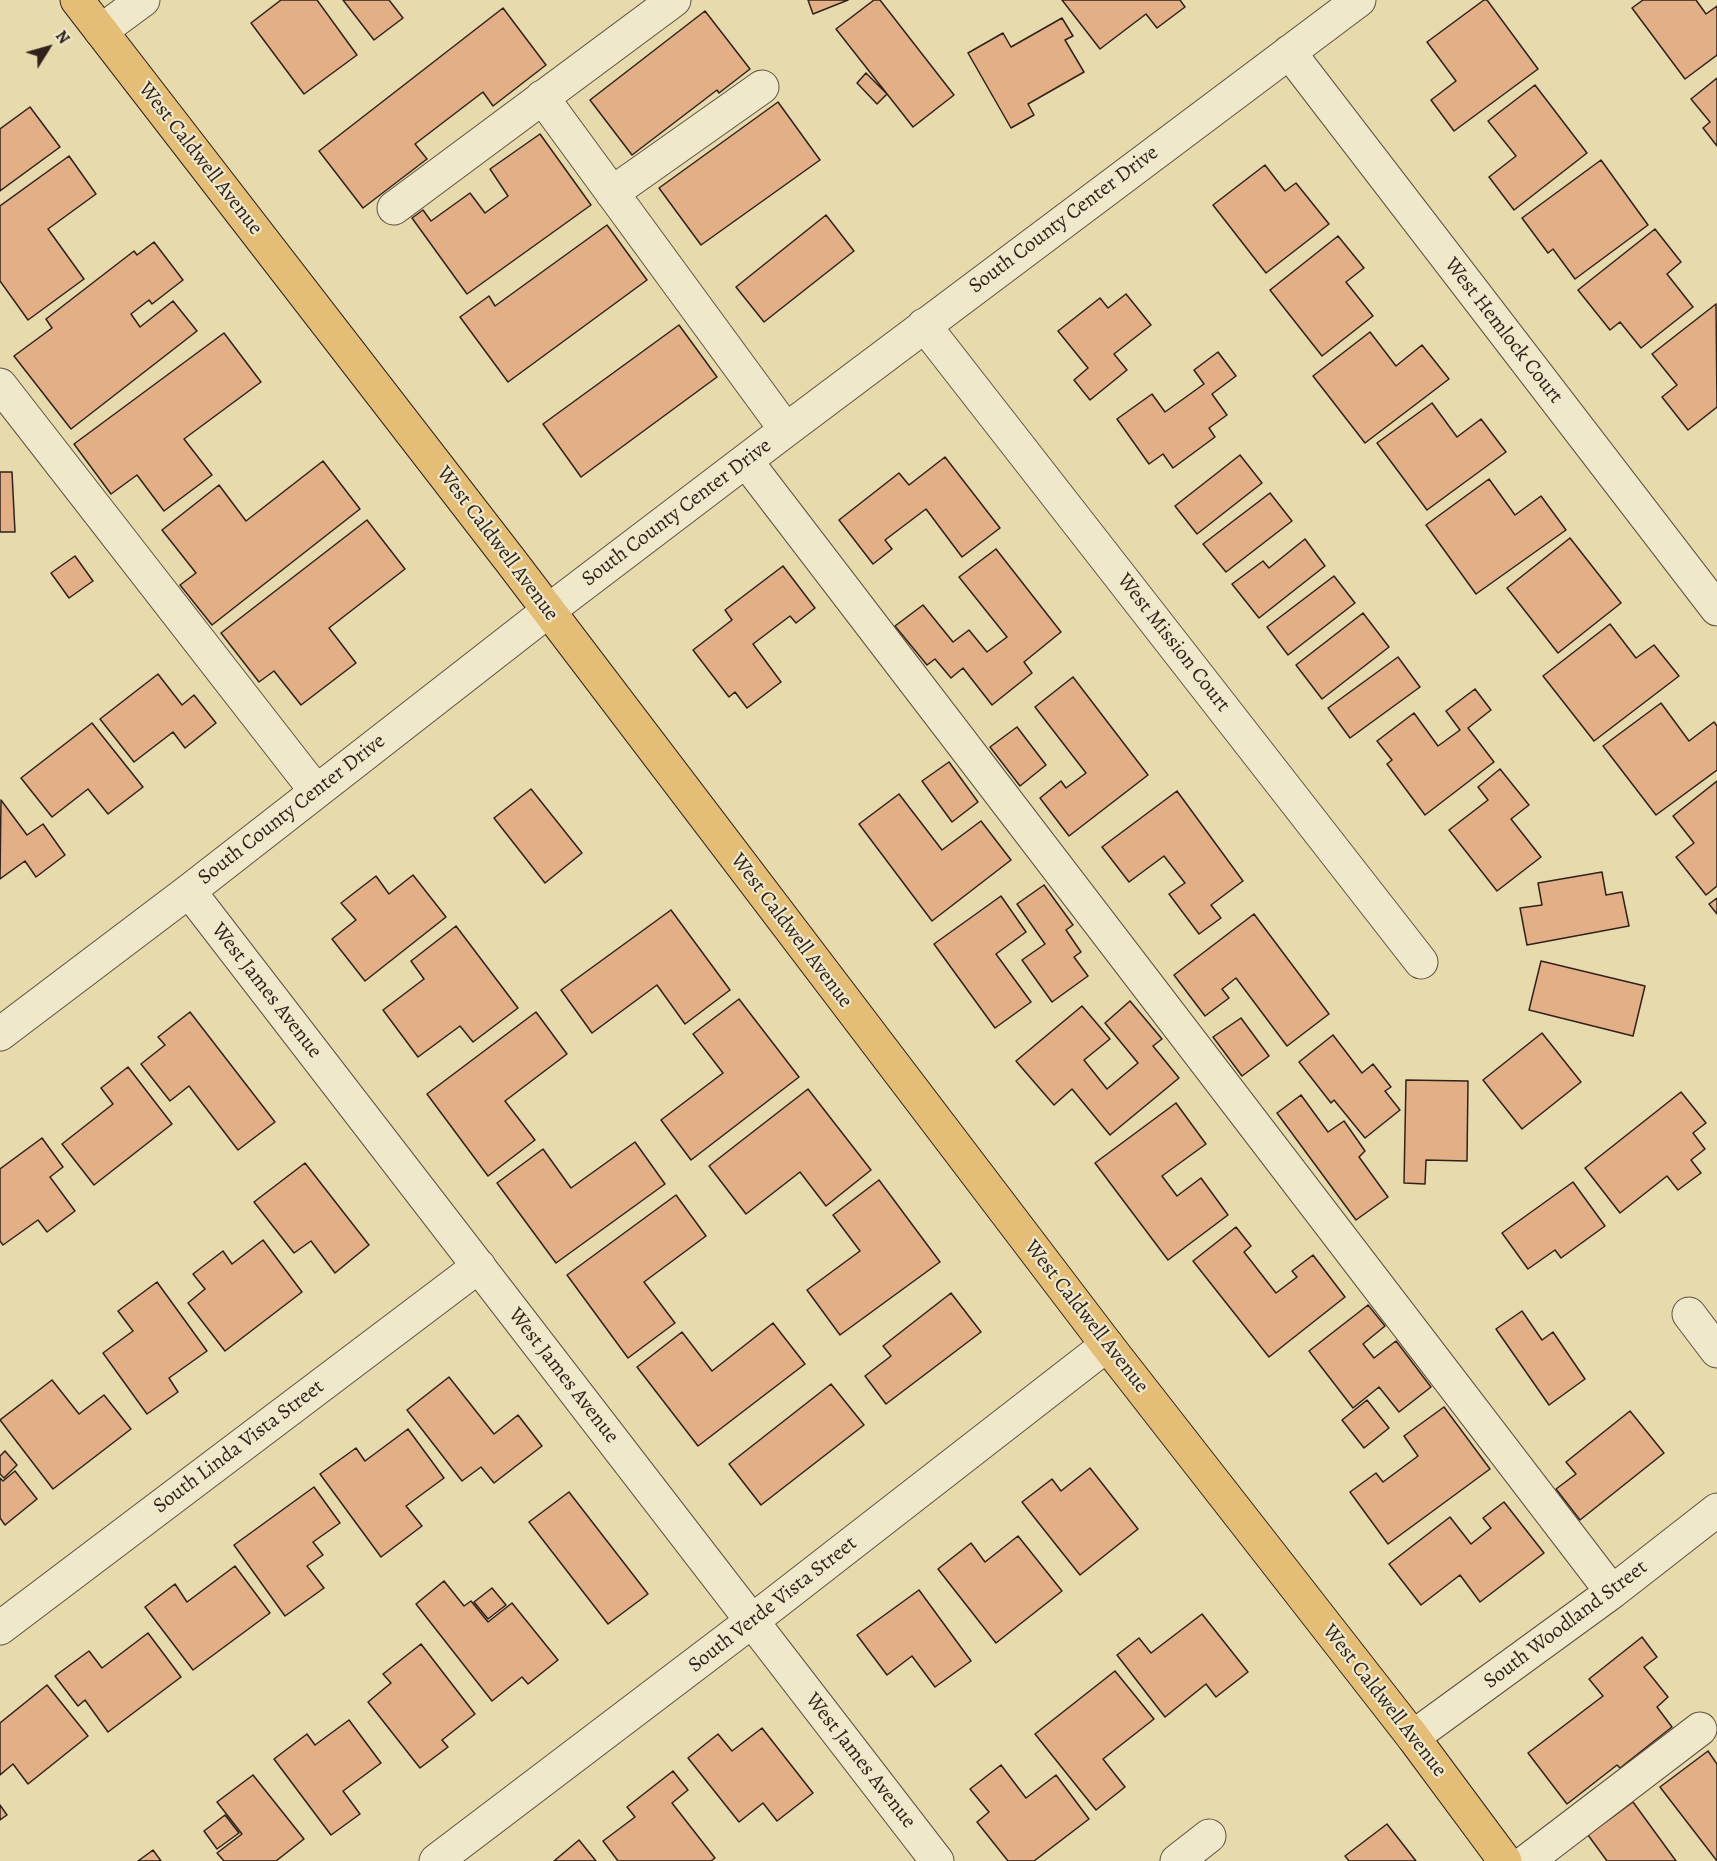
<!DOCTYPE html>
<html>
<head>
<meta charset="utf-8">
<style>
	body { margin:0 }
	#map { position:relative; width:1717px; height:1861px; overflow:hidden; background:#e7dbae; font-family:Alegreya,serif }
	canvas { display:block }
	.north { position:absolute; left:18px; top:18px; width:60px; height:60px; -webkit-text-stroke:4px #efe8ca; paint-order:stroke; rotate:53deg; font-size:16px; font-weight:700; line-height:24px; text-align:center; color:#30221b }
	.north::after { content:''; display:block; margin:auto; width:21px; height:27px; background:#30221b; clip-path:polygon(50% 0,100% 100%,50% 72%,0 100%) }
</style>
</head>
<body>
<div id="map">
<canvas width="1717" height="1861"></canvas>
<div class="north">N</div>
</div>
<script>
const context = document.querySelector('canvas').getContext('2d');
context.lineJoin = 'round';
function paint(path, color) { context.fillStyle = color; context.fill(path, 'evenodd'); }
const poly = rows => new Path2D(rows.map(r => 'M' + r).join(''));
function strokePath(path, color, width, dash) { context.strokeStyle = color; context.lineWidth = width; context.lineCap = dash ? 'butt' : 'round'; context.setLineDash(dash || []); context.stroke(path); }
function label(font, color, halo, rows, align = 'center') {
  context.font = font + ' Alegreya,serif'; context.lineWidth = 4.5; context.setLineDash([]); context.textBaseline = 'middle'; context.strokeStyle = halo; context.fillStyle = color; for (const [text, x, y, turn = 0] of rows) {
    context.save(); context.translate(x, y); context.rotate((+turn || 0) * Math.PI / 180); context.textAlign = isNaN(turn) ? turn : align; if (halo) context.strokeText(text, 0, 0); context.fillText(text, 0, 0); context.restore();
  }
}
const building = poly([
	[281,0,317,0,357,55,304,94,251,23,281,0],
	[343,0,389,0,403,18,374,40,343,0],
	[808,0,848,0,813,14,808,0],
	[874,0,880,0,954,95,913,127,836,29,874,0],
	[1062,0,1180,0,1185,7,1157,28,1146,14,1100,49,1062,0],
	[1484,0,1487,0,1538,69,1454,131,1431,100,1456,81,1427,42,1484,0],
	[1643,0,1696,0,1706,14,1717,6,1717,55,1685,79,1632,8,1643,0],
	[503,8,546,65,493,106,483,92,415,144,427,159,363,208,319,151,503,8],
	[705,11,750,69,719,93,717,90,632,155,590,100,705,11],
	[1062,18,1073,36,1065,40,1084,72,1028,104,1034,115,1011,128,968,53,1003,33,1011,47,1062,18],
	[866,73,887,94,877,104,857,83,866,73],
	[1717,78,1717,146,1703,128,1710,122,1691,99,1717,78],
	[1535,85,1587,153,1514,210,1489,177,1516,156,1488,121,1535,85],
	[778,102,820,160,701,245,659,188,778,102],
	[30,107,60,147,0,191,0,129,30,107],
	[540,134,591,205,467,294,412,218,423,210,431,221,470,193,485,213,508,196,490,169,540,134],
	[69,156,96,194,48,229,84,279,28,320,0,281,0,206,69,156],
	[1601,160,1648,225,1575,279,1553,249,1548,253,1522,218,1601,160],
	[1265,165,1285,191,1296,183,1329,224,1266,273,1213,205,1265,165],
	[826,215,854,251,764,322,736,287,826,215],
	[607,225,647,280,508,382,460,317,489,296,495,306,607,225],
	[1655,229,1681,262,1667,274,1693,307,1641,348,1620,322,1610,330,1578,290,1655,229],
	[1338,236,1364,268,1346,282,1373,316,1322,356,1270,290,1338,236],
	[154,242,183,280,152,304,149,300,131,314,140,327,173,301,197,331,71,429,14,356,52,328,46,319,134,251,137,255,154,242],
	[1126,294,1151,325,1114,354,1127,370,1090,400,1074,380,1088,368,1058,331,1100,298,1108,308,1126,294],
	[1716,304,1717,407,1688,430,1662,397,1677,385,1652,354,1716,304],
	[679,325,717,377,581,477,543,424,679,325],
	[1370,332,1396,366,1422,345,1449,379,1365,443,1313,376,1370,332],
	[224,333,261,382,184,439,212,475,164,511,137,475,111,494,74,444,224,333],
	[1218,352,1236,376,1212,394,1227,415,1209,428,1215,437,1173,468,1163,454,1149,464,1117,419,1152,394,1165,412,1204,384,1194,370,1218,352],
	[1432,403,1457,437,1481,419,1506,452,1427,510,1377,443,1432,403],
	[1240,455,1262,483,1197,534,1175,506,1240,455],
	[945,457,1000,528,962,557,926,509,885,540,892,549,873,564,839,520,899,473,909,485,945,457],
	[323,461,360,509,212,625,180,585,196,573,162,530,219,485,246,521,323,461],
	[0,472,12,472,15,532,0,532,0,472],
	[1489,479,1515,515,1541,496,1566,530,1476,594,1426,525,1489,479],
	[1270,493,1292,521,1226,572,1203,544,1270,493],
	[367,520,405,569,329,628,356,663,301,705,274,671,259,682,221,633,367,520],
	[1570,538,1621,603,1558,653,1507,588,1570,538],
	[1305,539,1325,566,1259,618,1232,584,1263,561,1269,568,1305,539],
	[996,549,1061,632,1024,662,1032,673,992,705,963,668,951,678,935,659,927,665,895,626,923,605,953,642,969,630,987,652,1007,637,959,577,996,549],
	[75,556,93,581,69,598,51,573,75,556],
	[783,566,815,608,796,623,790,616,753,644,781,682,747,708,735,692,729,697,693,650,732,620,725,610,783,566],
	[1334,576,1355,603,1288,655,1267,627,1334,576],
	[1363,613,1389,647,1322,699,1296,665,1363,613],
	[1610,624,1636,658,1654,645,1679,676,1594,741,1543,676,1610,624],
	[1398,657,1420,687,1350,738,1328,708,1398,657],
	[158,674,182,705,194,695,216,723,185,748,173,732,134,762,100,719,158,674],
	[1073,677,1148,775,1069,836,1040,798,1061,781,1066,788,1086,773,1035,707,1073,677],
	[1475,689,1491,710,1468,728,1494,762,1425,815,1387,764,1392,760,1377,741,1414,713,1438,746,1460,730,1446,711,1475,689],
	[1661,703,1689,741,1714,722,1717,726,1717,770,1656,815,1603,746,1661,703],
	[92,723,143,787,108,814,88,789,52,817,21,778,92,723],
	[1017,727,1046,765,1020,786,990,747,1017,727],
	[949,762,978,802,952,822,922,781,949,762],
	[1500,769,1529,805,1511,819,1541,857,1497,891,1449,830,1488,800,1478,787,1500,769],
	[1717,781,1717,886,1706,895,1676,857,1694,843,1673,816,1717,781],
	[531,789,582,853,545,883,494,818,531,789],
	[1177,791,1243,881,1211,905,1221,918,1199,934,1169,894,1185,883,1164,856,1129,882,1102,847,1177,791],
	[899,794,942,850,981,821,1011,860,932,921,859,824,899,794],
	[1,800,27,835,43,824,65,855,36,877,25,861,0,879,1,800],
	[1602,872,1606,895,1622,892,1629,926,1527,945,1520,908,1542,905,1538,883,1602,872],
	[413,875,446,917,365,981,332,939,356,920,341,903,376,876,389,894,413,875],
	[1044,885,1073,925,1066,930,1081,952,1074,957,1088,976,1052,1002,1022,960,1045,944,1017,904,1044,885],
	[1001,896,1026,932,996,954,1031,1002,995,1028,934,944,1001,896],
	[1717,898,1717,914,1709,904,1717,898],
	[671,910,730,990,685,1024,657,985,592,1033,561,990,671,910],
	[1254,914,1329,1014,1287,1046,1236,978,1222,989,1229,998,1205,1016,1174,975,1254,914],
	[456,926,518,1008,473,1042,460,1026,418,1057,383,1010,424,979,411,961,456,926],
	[1541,961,1645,986,1633,1036,1529,1010,1541,961],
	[739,999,799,1077,691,1160,661,1120,723,1073,693,1034,739,999],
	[1130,1001,1162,1039,1153,1046,1179,1078,1110,1135,1072,1089,1054,1105,1016,1061,1082,1006,1110,1039,1084,1060,1107,1089,1138,1063,1105,1023,1130,1001],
	[190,1012,275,1122,238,1150,189,1086,170,1101,141,1064,165,1045,158,1037,190,1012],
	[536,1012,567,1054,505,1101,535,1140,488,1176,427,1094,536,1012],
	[1241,1018,1269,1056,1242,1076,1213,1037,1241,1018],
	[1542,1033,1581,1082,1522,1129,1483,1080,1542,1033],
	[1333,1035,1362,1073,1373,1064,1391,1087,1385,1091,1400,1110,1365,1138,1334,1100,1331,1103,1299,1062,1333,1035],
	[128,1067,172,1124,94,1185,62,1144,113,1104,101,1088,128,1067],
	[1406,1080,1468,1081,1467,1161,1426,1160,1425,1184,1404,1183,1406,1080],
	[808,1089,871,1170,826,1206,800,1172,746,1214,709,1166,808,1089],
	[1681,1092,1706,1123,1693,1133,1705,1149,1691,1160,1701,1173,1678,1190,1667,1176,1620,1213,1585,1168,1681,1092],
	[1301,1095,1328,1132,1344,1121,1365,1151,1359,1157,1388,1197,1356,1220,1277,1113,1301,1095],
	[1176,1103,1206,1144,1162,1176,1177,1196,1201,1178,1228,1215,1168,1260,1095,1163,1176,1103],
	[42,1138,63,1167,50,1177,75,1211,47,1232,38,1220,3,1245,0,1241,0,1169,42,1138],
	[635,1142,665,1184,556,1263,497,1183,543,1149,571,1188,635,1142],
	[305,1163,369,1245,335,1273,311,1241,294,1253,254,1202,305,1163],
	[879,1180,940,1262,840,1335,807,1290,860,1251,833,1215,879,1180],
	[1573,1182,1605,1226,1561,1258,1555,1250,1528,1269,1502,1233,1573,1182],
	[676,1195,706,1236,644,1282,675,1323,628,1358,567,1275,676,1195],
	[1236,1227,1251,1246,1244,1252,1276,1293,1297,1277,1292,1271,1313,1255,1345,1297,1269,1357,1193,1261,1236,1227],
	[263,1240,302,1292,225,1351,188,1303,205,1289,193,1274,223,1251,232,1264,263,1240],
	[157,1282,207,1351,169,1378,178,1392,147,1414,103,1353,133,1331,118,1311,157,1282],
	[951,1293,981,1332,886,1404,865,1376,891,1356,883,1346,951,1293],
	[1368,1305,1385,1326,1363,1344,1374,1358,1396,1341,1431,1387,1399,1412,1379,1387,1353,1408,1309,1351,1368,1305],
	[1522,1311,1542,1340,1553,1332,1585,1379,1549,1405,1496,1329,1522,1311],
	[773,1323,805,1364,698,1446,637,1367,682,1332,712,1371,773,1323],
	[449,1377,494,1434,518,1415,542,1446,494,1483,481,1467,462,1481,407,1410,449,1377],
	[52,1380,79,1414,104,1395,131,1429,53,1489,0,1420,52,1380],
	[831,1384,864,1425,761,1505,729,1464,831,1384],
	[1367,1400,1389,1428,1364,1448,1342,1420,1367,1400],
	[1444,1407,1490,1469,1388,1544,1350,1492,1376,1473,1383,1482,1418,1456,1404,1436,1444,1407],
	[1630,1411,1664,1453,1580,1520,1556,1489,1576,1474,1566,1462,1630,1411],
	[408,1429,444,1478,406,1506,422,1526,381,1557,320,1474,356,1448,365,1461,408,1429],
	[5,1451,17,1465,4,1478,0,1474,0,1456,5,1451],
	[1090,1468,1138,1529,1080,1575,1022,1502,1052,1479,1061,1491,1090,1468],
	[15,1471,37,1499,5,1525,0,1518,0,1478,3,1481,15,1471],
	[314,1487,340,1523,313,1542,323,1555,307,1566,324,1588,285,1616,234,1545,314,1487],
	[569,1492,648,1594,608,1624,529,1522,569,1492],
	[1504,1502,1544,1553,1480,1602,1460,1575,1421,1605,1389,1564,1450,1517,1471,1544,1491,1528,1483,1518,1504,1502],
	[1018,1536,1062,1591,996,1643,938,1569,971,1543,985,1562,1018,1536],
	[235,1566,270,1613,193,1670,145,1607,175,1584,187,1602,235,1566],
	[444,1581,464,1606,471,1601,488,1622,512,1603,558,1660,528,1684,522,1677,492,1701,416,1604,444,1581],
	[492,1588,506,1605,488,1619,474,1602,492,1588],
	[919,1590,971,1661,935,1687,912,1656,887,1675,857,1635,919,1590],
	[1202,1614,1248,1672,1216,1697,1206,1684,1165,1717,1117,1655,1139,1638,1151,1653,1202,1614],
	[148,1633,181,1677,108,1732,85,1700,78,1706,55,1676,89,1651,102,1668,148,1633],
	[1642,1637,1657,1657,1644,1667,1668,1697,1657,1707,1672,1727,1620,1768,1617,1765,1567,1804,1528,1753,1603,1696,1589,1679,1642,1637],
	[421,1644,475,1714,442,1740,448,1747,420,1768,368,1702,391,1683,383,1674,421,1644],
	[1115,1671,1154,1719,1103,1759,1125,1787,1096,1810,1035,1734,1115,1671],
	[47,1685,88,1736,28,1784,13,1764,0,1775,0,1723,47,1685],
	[349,1720,381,1763,343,1791,360,1814,331,1835,274,1759,307,1734,315,1745,349,1720],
	[762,1728,813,1793,777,1821,763,1803,739,1822,688,1758,718,1734,732,1751,762,1728],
	[1708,1751,1717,1764,1717,1861,1660,1787,1708,1751],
	[1001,1765,1026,1798,1056,1775,1089,1819,1034,1861,1008,1861,977,1822,989,1812,970,1789,1001,1765],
	[673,1771,688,1790,672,1803,715,1858,711,1861,618,1861,603,1841,635,1817,627,1807,673,1771],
	[253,1775,304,1839,276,1861,224,1861,217,1853,242,1834,217,1802,253,1775],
	[1633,1802,1676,1861,1607,1861,1588,1835,1633,1802],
	[0,1805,7,1815,0,1820,0,1805],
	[225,1815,239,1833,217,1849,204,1831,225,1815],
	[1387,1824,1416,1861,1349,1861,1345,1856,1387,1824],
	[579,1840,596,1861,554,1861,579,1840],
	[153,1850,161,1861,138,1861,153,1850]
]);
paint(building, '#e2af86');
strokePath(building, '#30221b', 1.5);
const minor = poly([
	[101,31,143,0],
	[1289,52,1717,609],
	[542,97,786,430],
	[612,193,762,87],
	[394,208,674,0],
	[924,325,1421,962],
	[0,385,316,791],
	[746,461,1612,1592],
	[189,891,937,1861],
	[0,1034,189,891,548,611,786,430,1359,0],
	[1689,1314,1717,1351],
	[0,1628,479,1266],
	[1413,1737,1612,1592,1717,1510],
	[436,1861,752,1621,1107,1345],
	[1177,1861,1209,1836],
	[1527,1861,1700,1729]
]);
const major = poly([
	[77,0,510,560,1107,1345,1413,1737,1505,1861]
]);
strokePath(minor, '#5e5040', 35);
strokePath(major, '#30221b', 35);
strokePath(minor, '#efe8ca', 33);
strokePath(major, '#e4be77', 33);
label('21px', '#30221b', '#efe8ca', [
	["West Caldwell Avenue",200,159,52],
	["South County Center Drive",1064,220,-37],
	["West Hemlock Court",1503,331,52],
	["South County Center Drive",677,513,-37],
	["West Caldwell Avenue",497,544,53],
	["West Mission Court",1173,643,52],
	["South County Center Drive",292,810,-38],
	["West Caldwell Avenue",791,931,53],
	["West James Avenue",266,991,52],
	["West Caldwell Avenue",1086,1317,52],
	["West James Avenue",563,1376,52],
	["South Linda Vista Street",239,1447,-37],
	["South Verde Vista Street",773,1605,-38],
	["South Woodland Street",1566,1625,-37],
	["West Caldwell Avenue",1384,1701,52],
	["West James Avenue",860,1761,52]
]);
</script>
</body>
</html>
